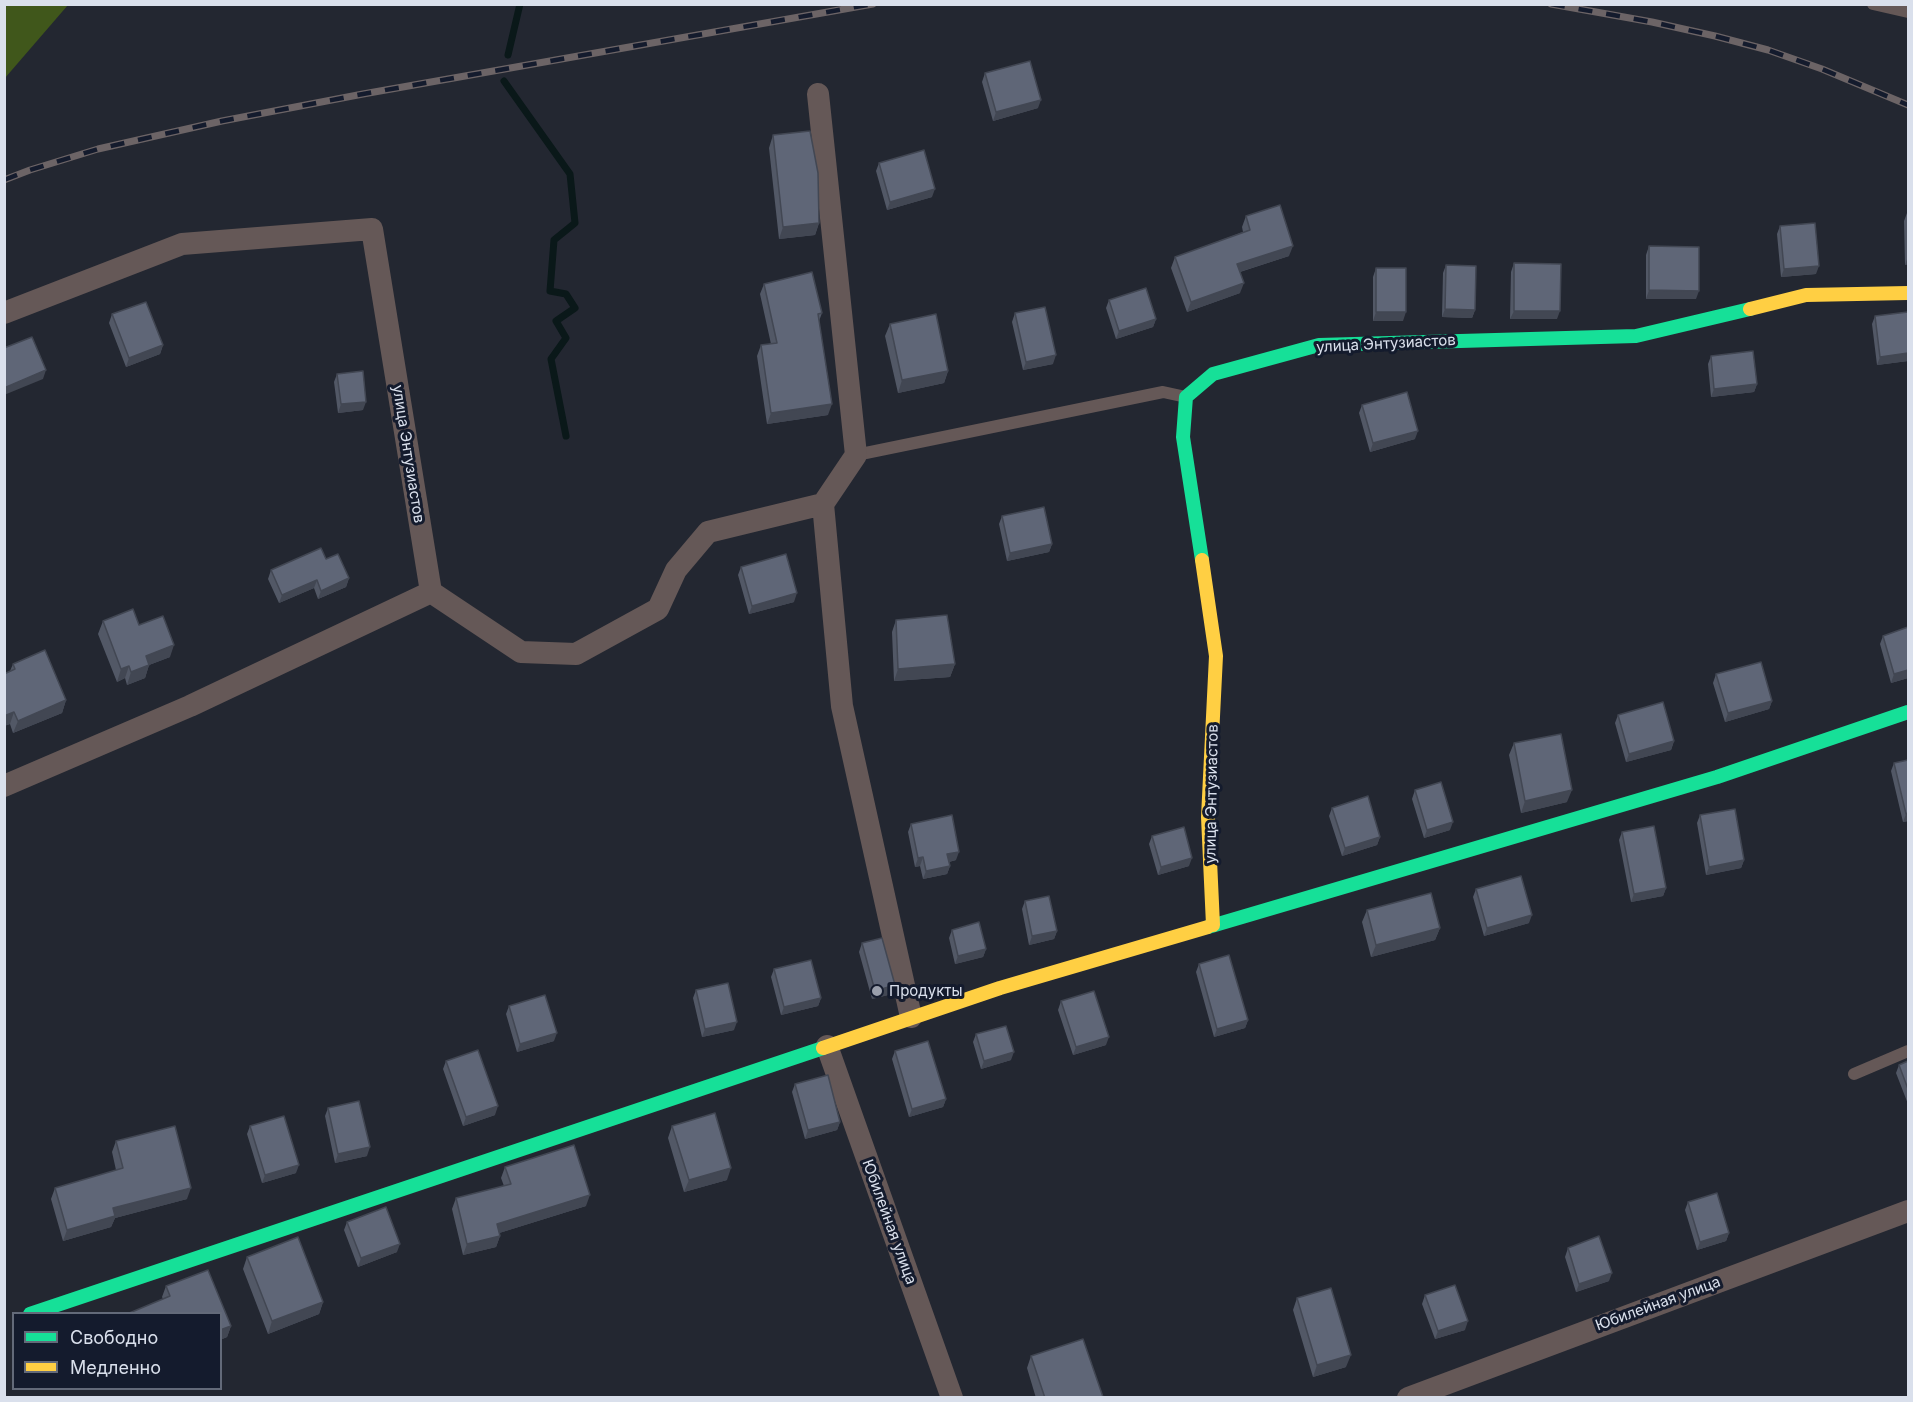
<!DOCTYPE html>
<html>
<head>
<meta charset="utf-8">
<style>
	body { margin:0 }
	#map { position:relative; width:1913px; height:1402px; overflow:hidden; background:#232731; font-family:Inter,sans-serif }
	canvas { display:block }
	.frame { position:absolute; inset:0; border:6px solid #dae0ec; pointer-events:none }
	.legend { position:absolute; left:12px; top:1312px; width:210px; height:78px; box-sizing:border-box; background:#141b2d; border:2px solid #636a79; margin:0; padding:8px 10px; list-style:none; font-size:18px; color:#dae0ec }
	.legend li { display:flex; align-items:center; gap:12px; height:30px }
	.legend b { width:30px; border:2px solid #636a79 }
</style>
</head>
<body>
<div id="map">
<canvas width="1913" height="1402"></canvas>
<div class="frame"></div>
<ul class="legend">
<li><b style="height:8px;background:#16e098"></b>Свободно</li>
<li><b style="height:8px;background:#ffcf43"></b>Медленно</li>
</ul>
</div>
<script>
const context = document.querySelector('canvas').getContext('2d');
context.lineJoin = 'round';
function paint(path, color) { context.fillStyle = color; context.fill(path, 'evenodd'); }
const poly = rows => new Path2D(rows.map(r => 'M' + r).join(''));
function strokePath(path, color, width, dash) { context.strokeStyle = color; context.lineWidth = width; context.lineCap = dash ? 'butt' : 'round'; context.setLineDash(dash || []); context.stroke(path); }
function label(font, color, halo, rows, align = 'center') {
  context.font = font + ' Inter,sans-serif'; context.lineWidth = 6; context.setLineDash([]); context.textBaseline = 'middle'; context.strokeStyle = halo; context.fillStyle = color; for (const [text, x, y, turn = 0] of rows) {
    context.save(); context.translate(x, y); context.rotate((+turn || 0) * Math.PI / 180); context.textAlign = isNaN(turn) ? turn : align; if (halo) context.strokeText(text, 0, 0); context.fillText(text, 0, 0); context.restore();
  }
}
paint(poly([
	[5,4,68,5,5,78,4,5]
]), '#40571b');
strokePath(poly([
	[508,55,520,4],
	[504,81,570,174,575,223,554,240,550,291,566,294,575,308,556,321,566,338,551,359,566,436]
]), '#0a1819', 7);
strokePath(poly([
	[1873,4,1908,12],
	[856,455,1163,392,1186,397],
	[1854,1074,1908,1051]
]), '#655857', 12);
strokePath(poly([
	[818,94,856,455,823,504,842,706,911,1017],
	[4,313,182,244,372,229,431,592,190,706,4,786],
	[431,592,521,652,576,654,658,609,676,570,708,532,823,504],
	[827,1046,952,1398],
	[1408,1398,1908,1211]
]), '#655857', 22);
strokePath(poly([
	[1202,560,1183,437,1186,397,1213,374,1319,345,1636,336,1750,309],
	[1208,927,1717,777,1908,712],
	[30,1314,823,1048]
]), '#16e098', 14);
strokePath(poly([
	[1750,309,1806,295,1908,293],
	[1202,560,1216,656,1208,817,1213,925],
	[823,1048,1000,988,1208,927]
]), '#ffcf43', 14);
const rail = poly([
	[1551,4,1652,22,1715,36,1768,50,1822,69,1908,105],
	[4,180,30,170,98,149,222,121,363,94,873,4]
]);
strokePath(rail, '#6c6466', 7);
strokePath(rail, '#141b2d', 4.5, [14]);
paint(poly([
	[985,73,1038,108,993,121,982,82],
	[773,135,819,223,815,235,779,239,769,148],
	[879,163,932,197,887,210,876,171],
	[1907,213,1908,213,1908,264,1905,265,1904,221],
	[1246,216,1289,256,1240,272,1240,293,1187,312,1171,268,1175,257,1243,232,1242,227],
	[1780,226,1816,274,1781,277,1777,234],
	[1649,246,1696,299,1646,299,1646,255],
	[1514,263,1557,319,1510,319,1511,272],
	[1446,265,1475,310,1472,318,1442,317,1443,273],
	[1376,268,1403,321,1373,321,1373,277],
	[764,284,822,313,819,321,828,415,767,424,757,356,761,345,771,344,760,294],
	[1109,300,1156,319,1153,327,1116,339,1106,308],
	[1908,312,1908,361,1877,365,1872,324,1875,316],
	[1015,313,1053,364,1023,370,1012,322],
	[112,314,163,345,160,354,126,367,109,323],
	[890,324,948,371,944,383,898,393,885,336],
	[1711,356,1757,384,1754,392,1711,397,1708,364],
	[337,374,363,410,338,413,334,382],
	[1362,405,1415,439,1370,452,1359,413],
	[1002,516,1052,544,1049,552,1007,561,999,524],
	[741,567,794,602,749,614,738,575],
	[271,570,349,578,346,587,318,599,314,588,279,603,268,579],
	[896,620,955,664,950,677,894,681,892,632],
	[103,621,139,625,170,657,149,665,145,678,127,685,125,678,117,682,98,634],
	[1883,636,1908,678,1891,683,1880,644],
	[13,664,66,700,62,713,13,733,10,724,4,726,4,674,10,671],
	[1716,674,1772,701,1769,709,1725,722,1713,683],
	[1618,715,1674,741,1671,750,1626,762,1615,723],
	[1514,743,1567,802,1521,813,1509,755],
	[1894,763,1908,821,1903,822,1891,771],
	[1415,790,1450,830,1424,838,1412,799],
	[1332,808,1380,837,1377,845,1342,856,1329,816],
	[1700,815,1744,860,1741,868,1706,875,1697,823],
	[911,824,956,860,949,862,950,866,947,874,923,879,920,866,915,867,908,832],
	[1622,832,1666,888,1663,896,1631,902,1619,840],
	[1152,836,1189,866,1158,875,1149,844],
	[1476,889,1529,923,1484,936,1473,897],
	[1025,901,1057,931,1054,939,1029,945,1022,909],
	[1367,910,1440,928,1435,940,1371,957,1362,922],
	[952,930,986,949,983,957,955,964,949,938],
	[862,943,892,994,872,999,859,952],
	[1199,964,1248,1020,1245,1028,1214,1037,1196,972],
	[774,969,821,998,818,1006,781,1015,771,977],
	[696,990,734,1030,702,1037,693,998],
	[1061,1001,1106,1045,1073,1055,1058,1010],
	[509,1006,554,1041,517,1052,506,1014],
	[976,1034,1011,1060,981,1069,973,1042],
	[895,1051,946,1099,943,1107,909,1117,892,1059],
	[446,1061,495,1115,463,1126,443,1069],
	[1908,1061,1908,1104,1896,1073,1899,1065],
	[795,1084,840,1122,837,1130,805,1139,792,1092],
	[328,1108,367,1156,335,1163,325,1116],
	[250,1126,296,1173,262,1183,247,1134],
	[672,1126,727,1180,684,1192,668,1138],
	[116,1141,187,1199,115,1218,111,1227,63,1241,51,1199,55,1188,116,1170,112,1152],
	[505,1167,586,1206,499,1233,500,1236,496,1247,463,1255,452,1209,456,1198,504,1186,501,1178],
	[1688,1202,1729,1233,1726,1241,1697,1250,1685,1210],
	[347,1222,397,1252,358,1267,344,1230],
	[1568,1248,1609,1281,1576,1292,1565,1257],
	[247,1257,323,1302,319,1314,268,1334,243,1269],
	[208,1270,231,1326,227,1337,220,1340,220,1314,127,1314,163,1299,162,1297,166,1286],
	[1425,1295,1465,1330,1435,1339,1422,1304],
	[1297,1298,1346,1367,1313,1377,1293,1310],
	[1031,1356,1103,1397,1036,1398,1027,1368]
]), '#525866');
paint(poly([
	[1041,100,1038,108,993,121,996,112],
	[935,189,932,197,887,210,890,202],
	[819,223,815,235,779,239,783,227],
	[1293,246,1289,256,1233,274,1237,264],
	[1908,256,1908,264,1905,265],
	[1819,266,1816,274,1781,277,1784,269],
	[1244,283,1240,293,1187,312,1191,302],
	[1649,290,1699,291,1696,299,1646,299],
	[1445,309,1475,310,1472,318,1442,317],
	[1514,311,1560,311,1557,319,1510,319],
	[1376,312,1406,312,1403,321,1373,321],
	[1156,319,1153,327,1116,339,1119,331],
	[163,345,160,354,126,367,129,358],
	[1908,353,1908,361,1877,365,1880,357],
	[1056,355,1053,364,1023,370,1026,362],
	[46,370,43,379,4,395,4,388],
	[948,371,944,383,898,393,902,380],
	[1757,384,1754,392,1711,397,1714,389],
	[366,402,363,410,338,413,341,404],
	[832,404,828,415,767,424,771,413],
	[1418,431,1415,439,1370,452,1373,443],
	[1052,544,1049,552,1007,561,1010,553],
	[349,578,346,587,318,599,321,591],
	[317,580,314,588,279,603,282,595],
	[797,593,794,602,749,614,752,606],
	[174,645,170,657,141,668,146,656],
	[955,664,950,677,894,681,898,669],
	[149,665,145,678,127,685,131,672],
	[129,666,125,678,117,682,121,669],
	[1908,670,1908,678,1891,683,1894,674],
	[66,700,62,713,13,733,18,721],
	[1772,701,1769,709,1725,722,1728,713],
	[14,712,10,724,4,726,4,716],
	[1674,741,1671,750,1626,762,1629,754],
	[1572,790,1567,802,1521,813,1525,801],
	[1908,813,1908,821,1903,822,1906,814],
	[1453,822,1450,830,1424,838,1427,830],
	[1380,837,1377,845,1342,856,1345,848],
	[959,852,956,860,944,863,947,854],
	[923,857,920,866,915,867,918,858],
	[1192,858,1189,866,1158,875,1161,867],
	[1744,860,1741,868,1706,875,1709,867],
	[950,866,947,874,923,879,926,871],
	[1666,888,1663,896,1631,902,1634,894],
	[1532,915,1529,923,1484,936,1487,928],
	[1440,928,1435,940,1371,957,1376,945],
	[1057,931,1054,939,1029,945,1032,936],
	[986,949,983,957,955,964,958,956],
	[895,985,892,994,872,999,875,991],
	[821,998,818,1006,781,1015,784,1007],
	[1248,1020,1245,1028,1214,1037,1217,1029],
	[737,1022,734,1030,702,1037,705,1029],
	[557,1033,554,1041,517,1052,520,1044],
	[1109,1037,1106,1045,1073,1055,1076,1047],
	[1014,1052,1011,1060,981,1069,984,1061],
	[946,1099,943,1107,909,1117,912,1109],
	[498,1106,495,1115,463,1126,466,1117],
	[840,1122,837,1130,805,1139,808,1130],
	[370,1147,367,1156,335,1163,338,1154],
	[299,1165,296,1173,262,1183,265,1175],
	[731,1168,727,1180,684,1192,689,1180],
	[191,1188,187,1199,115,1218,111,1227,63,1241,67,1230,113,1208],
	[590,1195,586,1206,493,1235,497,1224],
	[1729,1233,1726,1241,1697,1250,1700,1242],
	[500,1236,496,1247,463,1255,467,1244],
	[400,1244,397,1252,358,1267,361,1258],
	[1612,1273,1609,1281,1576,1292,1579,1284],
	[323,1302,319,1314,268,1334,272,1321],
	[1468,1321,1465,1330,1435,1339,1438,1331],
	[231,1326,227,1337,220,1340,220,1330],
	[1351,1355,1346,1367,1313,1377,1317,1365]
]), '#424753');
const building = poly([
	[1030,61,1041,100,996,112,985,73,1030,61],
	[810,131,818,173,819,223,783,227,773,135,810,131],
	[924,150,935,189,890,202,879,163,924,150],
	[1280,205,1293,246,1237,264,1244,283,1191,302,1175,257,1250,230,1246,216,1280,205],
	[1815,223,1819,266,1784,269,1780,226,1815,223],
	[1649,246,1699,247,1699,291,1649,290,1649,246],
	[1514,263,1561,264,1560,311,1514,311,1514,263],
	[1446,265,1476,266,1475,310,1445,309,1446,265],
	[1376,268,1406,268,1406,312,1376,312,1376,268],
	[812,272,822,313,818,314,832,404,771,413,761,345,777,343,764,284,812,272],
	[1146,288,1156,319,1119,331,1109,300,1146,288],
	[146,302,163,345,129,358,112,314,146,302],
	[1045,307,1056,355,1026,362,1015,313,1045,307],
	[1908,312,1908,353,1880,357,1875,316,1908,312],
	[936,314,948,371,902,380,890,324,936,314],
	[32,337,46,370,4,388,4,348,32,337],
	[1753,351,1757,384,1714,389,1711,356,1753,351],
	[363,371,366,402,341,404,337,374,363,371],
	[1407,392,1418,431,1373,443,1362,405,1407,392],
	[1044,507,1052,544,1010,553,1002,516,1044,507],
	[321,548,326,559,338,554,349,578,321,591,317,580,282,595,271,570,321,548],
	[786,554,797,593,752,606,741,567,786,554],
	[133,609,139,625,163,616,174,645,146,656,149,665,131,672,129,666,121,669,103,621,133,609],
	[947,615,955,664,898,669,896,620,947,615],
	[1908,627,1908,670,1894,674,1883,636,1908,627],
	[45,650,66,700,18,721,14,712,4,716,4,674,15,669,13,664,45,650],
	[1761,662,1772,701,1728,713,1716,674,1761,662],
	[1663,702,1674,741,1629,754,1618,715,1663,702],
	[1561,734,1572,790,1525,801,1514,743,1561,734],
	[1908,760,1908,813,1906,814,1894,763,1908,760],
	[1441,782,1453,822,1427,830,1415,790,1441,782],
	[1368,796,1380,837,1345,848,1332,808,1368,796],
	[1735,809,1744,860,1709,867,1700,815,1735,809],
	[952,815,959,852,947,854,950,866,926,871,923,857,918,858,911,824,952,815],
	[1654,826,1666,888,1634,894,1622,832,1654,826],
	[1184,827,1192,858,1161,867,1152,836,1184,827],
	[1521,876,1532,915,1487,928,1476,889,1521,876],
	[1431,893,1440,928,1376,945,1367,910,1431,893],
	[1049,896,1057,931,1032,936,1025,901,1049,896],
	[979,922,986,949,958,956,952,930,979,922],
	[882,938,895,985,875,991,862,943,882,938],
	[1229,955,1248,1020,1217,1029,1199,964,1229,955],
	[811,960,821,998,784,1007,774,969,811,960],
	[728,983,737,1022,705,1029,696,990,728,983],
	[1094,991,1109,1037,1076,1047,1061,1001,1094,991],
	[545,995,557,1033,520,1044,509,1006,545,995],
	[1006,1026,1014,1052,984,1061,976,1034,1006,1026],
	[928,1041,946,1099,912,1109,895,1051,928,1041],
	[478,1050,498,1106,466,1117,446,1061,478,1050],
	[1908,1061,1908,1089,1899,1065,1908,1061],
	[828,1075,840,1122,808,1130,795,1084,828,1075],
	[359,1101,370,1147,338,1154,328,1108,359,1101],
	[715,1113,731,1168,689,1180,672,1126,715,1113],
	[284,1116,299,1165,265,1175,250,1126,284,1116],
	[175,1126,191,1188,113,1208,115,1216,67,1230,55,1188,123,1168,116,1141,175,1126],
	[574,1145,590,1195,497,1224,500,1236,467,1244,456,1198,511,1184,505,1167,574,1145],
	[1717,1193,1729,1233,1700,1242,1688,1202,1717,1193],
	[386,1207,400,1244,361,1258,347,1222,386,1207],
	[1599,1236,1612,1273,1579,1284,1568,1248,1599,1236],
	[298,1237,323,1302,272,1321,247,1257,298,1237],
	[208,1270,231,1326,220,1330,220,1314,127,1314,170,1296,166,1286,208,1270],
	[1455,1285,1468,1321,1438,1331,1425,1295,1455,1285],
	[1331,1288,1351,1355,1317,1365,1297,1298,1331,1288],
	[1083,1339,1103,1397,1045,1398,1031,1356,1083,1339]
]);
paint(building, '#5f6677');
strokePath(building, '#424753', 1.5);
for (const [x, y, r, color] of [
	[877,991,6,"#9a9fab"]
]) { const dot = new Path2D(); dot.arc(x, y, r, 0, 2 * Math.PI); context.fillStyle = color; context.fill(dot); strokePath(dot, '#141b2d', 2); }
label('15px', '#dae0ec', '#141b2d', [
	["улица Энтузиастов",1386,344,-3],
	["улица Энтузиастов",408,454,81],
	["улица Энтузиастов",1212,794,-89],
	["Юбилейная улица",889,1222,70],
	["Юбилейная улица",1658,1304,-20]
]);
label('15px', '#dae0ec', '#141b2d', [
	["Продукты",889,991]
], 'left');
</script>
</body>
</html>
